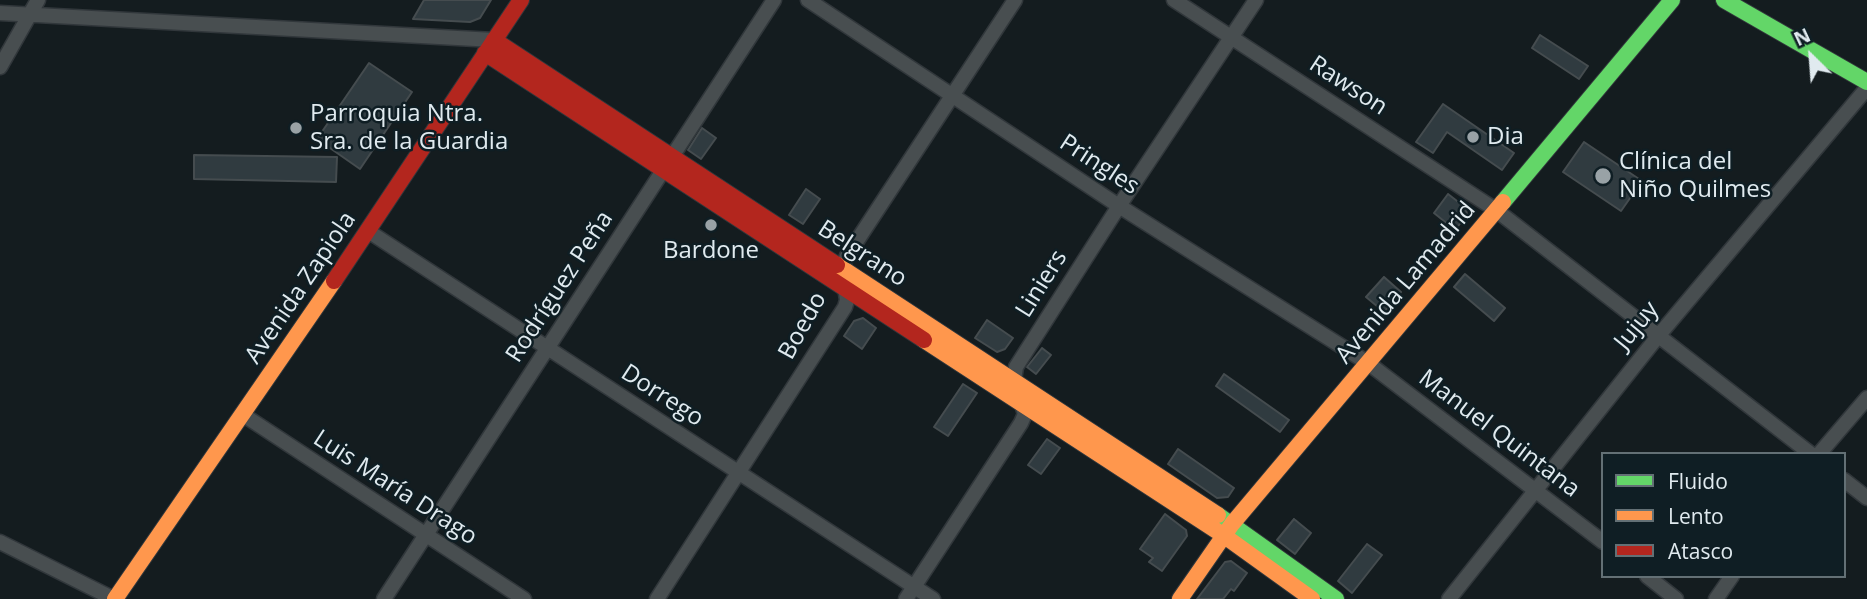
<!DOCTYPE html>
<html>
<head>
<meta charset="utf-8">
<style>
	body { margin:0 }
	#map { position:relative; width:1867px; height:599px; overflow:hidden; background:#141c1f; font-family:"Open Sans",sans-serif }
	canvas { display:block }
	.legend { position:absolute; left:1601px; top:452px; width:245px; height:126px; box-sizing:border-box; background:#0f1e24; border:2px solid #637075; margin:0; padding:9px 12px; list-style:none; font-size:21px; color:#e0eaef }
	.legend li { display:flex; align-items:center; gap:14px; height:35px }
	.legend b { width:35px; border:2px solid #637075 }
	.north { position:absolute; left:1776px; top:21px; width:70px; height:70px; -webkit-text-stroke:5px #0f1e24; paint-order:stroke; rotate:335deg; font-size:19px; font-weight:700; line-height:28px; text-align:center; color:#e0eaef }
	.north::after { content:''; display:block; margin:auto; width:24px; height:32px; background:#e0eaef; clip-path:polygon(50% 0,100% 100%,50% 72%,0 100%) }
</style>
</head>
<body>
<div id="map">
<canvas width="1867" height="599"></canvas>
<ul class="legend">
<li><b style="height:9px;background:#63d668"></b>Fluido</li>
<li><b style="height:9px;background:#ff974d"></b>Lento</li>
<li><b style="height:9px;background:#b3261e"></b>Atasco</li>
</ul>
<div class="north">N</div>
</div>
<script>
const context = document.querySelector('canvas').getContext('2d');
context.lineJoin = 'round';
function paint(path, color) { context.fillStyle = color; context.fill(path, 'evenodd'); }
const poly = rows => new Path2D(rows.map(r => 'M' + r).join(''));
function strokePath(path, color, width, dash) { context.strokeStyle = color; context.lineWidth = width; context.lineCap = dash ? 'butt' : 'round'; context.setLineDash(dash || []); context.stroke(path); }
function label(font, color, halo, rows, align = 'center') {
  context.font = font + ' "Open Sans",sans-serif'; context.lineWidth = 5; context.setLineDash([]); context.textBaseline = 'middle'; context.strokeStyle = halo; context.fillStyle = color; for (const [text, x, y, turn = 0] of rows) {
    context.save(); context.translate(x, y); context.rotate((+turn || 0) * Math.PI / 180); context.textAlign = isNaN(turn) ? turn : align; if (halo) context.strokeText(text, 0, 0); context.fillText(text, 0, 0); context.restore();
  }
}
const building = poly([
	[424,0,491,0,480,18,470,22,413,19,424,0],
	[1540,35,1588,66,1579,79,1532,48,1540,35],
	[369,63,412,92,360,169,317,139,369,63],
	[1443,104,1514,153,1502,170,1447,132,1433,153,1416,142,1443,104],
	[702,128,716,138,701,159,688,150,702,128],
	[1584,142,1642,181,1621,211,1563,172,1584,142],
	[194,155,337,157,336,182,194,179,194,155],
	[806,189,820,199,803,224,789,215,806,189],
	[1448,194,1466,208,1467,215,1455,230,1434,213,1448,194],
	[1465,274,1505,308,1494,321,1454,287,1465,274],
	[1384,277,1401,292,1384,312,1366,297,1384,277],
	[863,318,876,328,862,349,844,336,854,321,863,318],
	[987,320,1013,338,1005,349,997,352,975,338,987,320],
	[1042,348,1051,355,1036,374,1027,367,1042,348],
	[1224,374,1289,420,1280,432,1216,386,1224,374],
	[963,384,977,393,948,436,934,427,963,384],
	[1047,439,1060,448,1041,474,1028,465,1047,439],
	[1178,449,1234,488,1228,497,1217,498,1168,464,1178,449],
	[1165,514,1186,530,1187,536,1162,571,1149,562,1153,558,1140,549,1165,514],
	[1294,519,1311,533,1295,554,1277,540,1294,519],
	[1367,544,1382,555,1352,593,1338,581,1367,544],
	[1231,561,1247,573,1234,591,1231,589,1223,599,1197,599,1225,562,1231,561]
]);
paint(building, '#303b40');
strokePath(building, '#454c4f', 2);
const street = poly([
	[808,0,1119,206,1368,363,1603,542],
	[1174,0,1496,210,1811,454],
	[0,13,494,40],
	[0,67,38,0],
	[368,231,933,599],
	[242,414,524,599],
	[1819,454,1867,398],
	[1844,480,1867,498],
	[0,542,114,599],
	[1647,576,1676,599],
	[384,599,774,0],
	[657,599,845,307,847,300,842,268,847,256,1015,0],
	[906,599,1021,423,1025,414,1014,380,1016,367,1119,206,1256,0],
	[1449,599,1659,335,1867,88],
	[1716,599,1732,576]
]);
const fast = poly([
	[1724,0,1867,82],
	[1503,202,1672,0],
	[1218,515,1336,599]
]);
const slow = poly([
	[837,265,1218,515],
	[924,340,1223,535,1312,599],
	[115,599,334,281],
	[1180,599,1232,524,1503,202]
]);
const jam = poly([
	[494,40,837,265],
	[485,53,924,340],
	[334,281,521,0]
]);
strokePath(street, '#31373b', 17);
strokePath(fast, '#31373b', 18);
strokePath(slow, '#31373b', 18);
strokePath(jam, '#31373b', 18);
strokePath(street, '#484e50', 14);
strokePath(fast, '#63d668', 16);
strokePath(slow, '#ff974d', 16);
strokePath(jam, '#b3261e', 16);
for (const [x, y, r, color] of [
	[296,128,7,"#99a2a6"],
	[1473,137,7,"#99a2a6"],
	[1603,176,9,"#99a2a6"],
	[711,225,7,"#99a2a6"]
]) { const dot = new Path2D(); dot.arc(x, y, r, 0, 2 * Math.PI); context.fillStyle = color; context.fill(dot); strokePath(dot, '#0f1e24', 2.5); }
label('24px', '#e0eaef', '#0f1e24', [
	["Rawson",1348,86,33],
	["Pringles",1099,165,33],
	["Belgrano",862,254,33],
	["Avenida Lamadrid",1406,283,-50],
	["Liniers",1042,284,-58],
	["Rodríguez Peña",560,287,-57],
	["Avenida Zapiola",301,288,-56],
	["Boedo",803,326,-61],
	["Jujuy",1637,326,-51],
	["Dorrego",662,396,33],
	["Manuel Quintana",1499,434,37],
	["Luis María Drago",395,488,33]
]);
label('24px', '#e0eaef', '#0f1e24', [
	["Parroquia Ntra.",310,114],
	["Sra. de la Guardia",310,142],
	["Dia",1487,137],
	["Clínica del",1619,162],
	["Niño Quilmes",1619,190],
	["Bardone",711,251,"center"]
], 'left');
</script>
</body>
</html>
